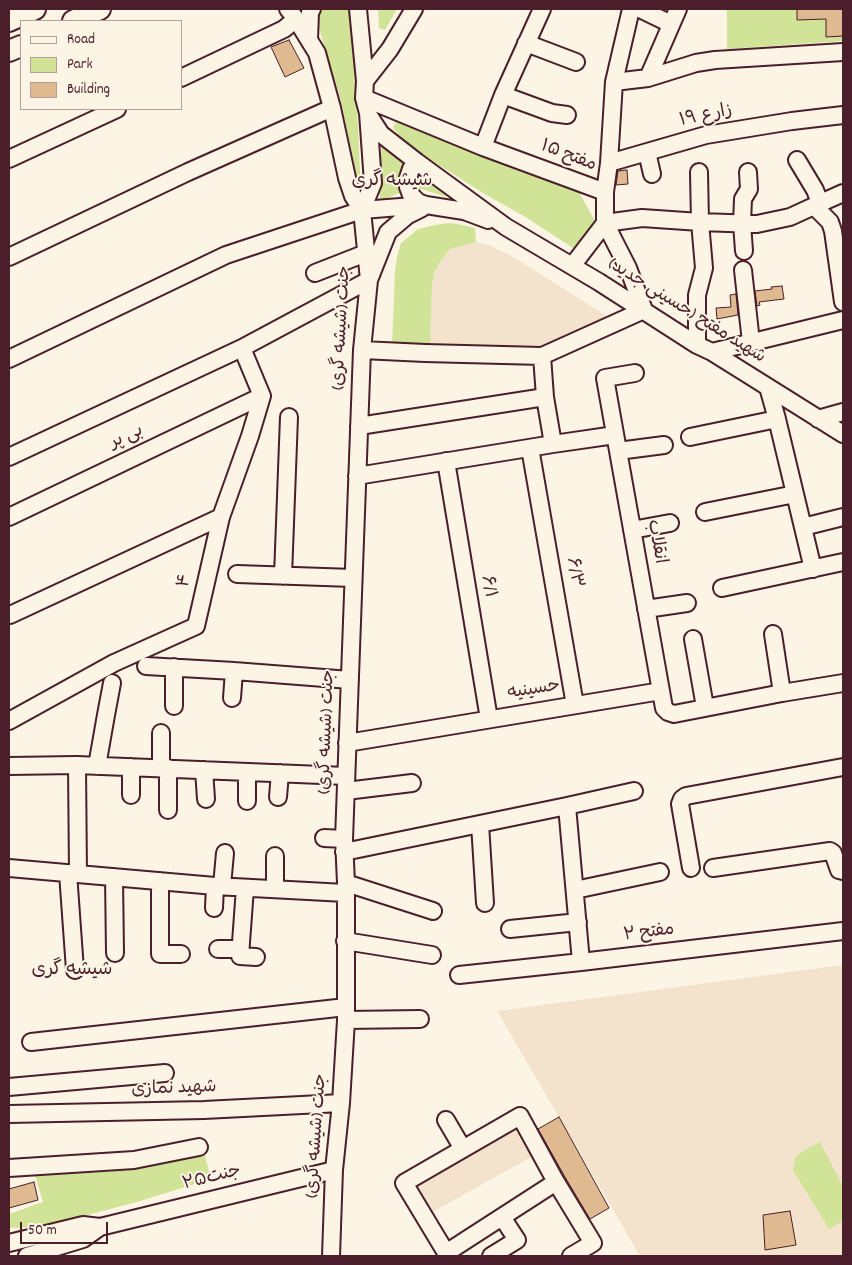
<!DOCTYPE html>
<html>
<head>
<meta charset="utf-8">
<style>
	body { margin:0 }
	#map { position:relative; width:852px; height:1265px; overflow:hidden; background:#fcf5e5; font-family:Dekko,sans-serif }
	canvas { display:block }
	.frame { position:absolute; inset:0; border:10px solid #4a1f2b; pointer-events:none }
	.legend { position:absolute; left:20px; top:20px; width:162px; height:90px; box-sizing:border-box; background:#fcf5e5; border:1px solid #b59f9b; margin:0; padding:6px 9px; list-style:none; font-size:15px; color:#4a1f2b }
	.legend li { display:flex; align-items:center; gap:10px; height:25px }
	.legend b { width:25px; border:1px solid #b59f9b }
	.scale { position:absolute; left:20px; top:1222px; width:88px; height:22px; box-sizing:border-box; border:2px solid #4a1f2b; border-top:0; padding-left:6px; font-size:15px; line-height:18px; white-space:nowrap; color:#4a1f2b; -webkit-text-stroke:4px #fcf5e5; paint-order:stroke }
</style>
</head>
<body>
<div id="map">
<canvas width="852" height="1265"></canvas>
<div class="frame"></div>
<ul class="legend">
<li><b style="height:6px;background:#fcf5e5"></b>Road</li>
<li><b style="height:14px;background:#d1e397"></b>Park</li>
<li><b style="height:14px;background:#dfba90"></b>Building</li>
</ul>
<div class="scale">50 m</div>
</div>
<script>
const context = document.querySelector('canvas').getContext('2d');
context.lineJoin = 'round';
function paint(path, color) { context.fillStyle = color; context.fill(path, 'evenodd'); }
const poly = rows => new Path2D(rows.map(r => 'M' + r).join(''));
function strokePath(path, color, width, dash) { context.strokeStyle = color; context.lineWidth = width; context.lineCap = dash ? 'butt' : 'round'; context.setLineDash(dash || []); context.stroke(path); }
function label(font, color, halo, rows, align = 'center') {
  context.font = font + ' Dekko,"Playpen Sans Arabic",sans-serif'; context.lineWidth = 4; context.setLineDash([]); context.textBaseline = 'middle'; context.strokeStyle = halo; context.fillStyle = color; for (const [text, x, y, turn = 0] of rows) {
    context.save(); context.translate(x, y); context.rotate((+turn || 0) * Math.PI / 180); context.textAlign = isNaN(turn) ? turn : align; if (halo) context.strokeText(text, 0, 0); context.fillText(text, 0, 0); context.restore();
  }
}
paint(poly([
	[476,242,491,246,510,255,610,318,546,349,430,345,432,287,434,273,440,262,450,249],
	[843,965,843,1256,640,1256,497,1011],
	[521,1125,537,1154,429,1214,412,1184]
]), '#f3e3cc');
paint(poly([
	[316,9,351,9,353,15,361,194,360,195,354,164,339,93,314,12],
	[378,9,397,9,385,30,379,28],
	[727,9,843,9,843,41,727,49],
	[397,119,577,188,597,225,576,250,527,218,483,193,406,144,393,128],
	[382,140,409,165,402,192,380,201,379,183],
	[425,175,478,210,447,197,418,188,416,185,417,178],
	[448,223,458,224,475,228,476,242,450,249,440,262,434,273,432,287,430,345,392,346,395,271,397,257,401,243,418,229,435,225],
	[820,1142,843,1187,843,1221,829,1229,793,1170,796,1156,808,1148],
	[204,1152,211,1179,137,1202,61,1222,37,1227,9,1228,9,1214,43,1202,33,1169]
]), '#d1e397');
const building = poly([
	[797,9,843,9,843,36,826,37,826,19,797,20,797,9],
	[289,40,304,68,285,77,271,47,289,40],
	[627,170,628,184,616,185,618,171,627,170],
	[782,286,784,299,759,302,760,305,757,306,755,291,772,289,771,287,782,286],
	[736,294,738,315,717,319,716,308,731,307,730,295,736,294],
	[559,1117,609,1208,590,1219,565,1177,538,1129,559,1117],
	[34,1182,38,1200,9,1208,9,1189,34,1182],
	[790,1211,796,1245,765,1250,763,1215,790,1211]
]);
paint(building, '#dfba90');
strokePath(building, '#4a1f2b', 1);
const minor = poly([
	[288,9,296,19,317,53,332,108,347,178,353,196,362,210],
	[640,9,671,24],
	[309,40,310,12,312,9],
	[526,43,576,62],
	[181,78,284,29,296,19],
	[648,78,678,9],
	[365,81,390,49,414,9],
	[614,82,648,78,696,63,715,60,843,52],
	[503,95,552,113,567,115],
	[368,114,381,134,417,162,506,227,599,282,697,345,712,352,843,434],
	[483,147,503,95,542,9],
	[647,152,652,174],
	[9,159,117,109],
	[797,160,815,190,820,203],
	[417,162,411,169,408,178,408,187,411,195,418,202,426,205],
	[609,163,614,82,631,9],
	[605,192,609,163,706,135,792,121,843,115],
	[814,206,830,222,833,231,843,302],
	[744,251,742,223,743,199,749,189,748,172],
	[9,257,188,172,332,108],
	[572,266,605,223,642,218,700,222,757,224,790,217,814,206,843,193],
	[743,270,751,342],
	[315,273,366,253],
	[697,345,697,295,704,268,700,222,699,172],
	[362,350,425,353,542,356,644,310,628,268,605,223,605,192,483,147,364,98],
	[712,352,843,320],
	[542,356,545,397,553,444],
	[9,359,226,255,362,210,426,205,464,211,488,220],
	[635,373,605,378,664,708,668,712,674,714,782,693,843,683],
	[768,387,777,419,813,569],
	[818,419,843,412],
	[359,426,545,397],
	[690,437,777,419],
	[530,448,575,705],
	[618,451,664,445],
	[9,457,242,348,369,280,388,232,408,215,422,208],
	[446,461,489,719],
	[357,476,553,444,615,435],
	[705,512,795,494],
	[9,517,262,396],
	[803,527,843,517],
	[632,530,670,523],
	[237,574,353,578],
	[283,576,289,417],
	[722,588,843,562],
	[646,609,687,603],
	[10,615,221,517],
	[773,634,782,693],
	[693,639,705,707],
	[146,666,234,671,350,680],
	[232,698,234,671],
	[174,706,174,667],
	[9,721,114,663,196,626,221,517,250,436,262,396,242,348],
	[161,733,161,768],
	[347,743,661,691],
	[77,765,78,874],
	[9,766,77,765,346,776],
	[97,766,106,715,112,683],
	[204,770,206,799],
	[346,791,412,783],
	[131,795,131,767],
	[278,797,280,773],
	[247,801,247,772],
	[567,806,581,962],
	[168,810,168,768],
	[480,824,485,903],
	[324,838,344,839],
	[344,852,567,806,634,791],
	[275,856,275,889],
	[9,868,215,886,345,893],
	[691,868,680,804,682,799,686,796,843,767],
	[713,868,830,851,833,853,839,870,843,871],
	[68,873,75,970],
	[114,877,115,953],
	[160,881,160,954,181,954],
	[346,883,433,911],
	[222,886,225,853],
	[245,888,240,956,256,957],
	[575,890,660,872],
	[214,908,215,886],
	[510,929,578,922],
	[345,941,432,955],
	[218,949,240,949],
	[459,975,581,962,843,931],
	[346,1020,420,1019],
	[31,1042,346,1007],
	[9,1087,165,1073],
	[9,1114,204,1110,341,1103],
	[446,1120,463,1149],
	[9,1168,134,1160,199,1147],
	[9,1243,83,1225,100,1227],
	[446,1253,556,1182],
	[27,1256,83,1239,100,1227,334,1170],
	[331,1256,334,1170,341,1103,346,1020,346,883,344,839,362,350,369,280,362,210,373,183,368,113,364,98,365,81,358,9],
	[448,1256,404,1183,520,1116,556,1182,593,1243,571,1256],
	[491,1256,517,1240,502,1217]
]);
const major = poly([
	[9,21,35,9],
	[73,21,100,9],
	[9,51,21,46]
]);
strokePath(minor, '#4a1f2b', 20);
strokePath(major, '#4a1f2b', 24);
strokePath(minor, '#fcf5e5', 16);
strokePath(major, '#fcf5e5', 20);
label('18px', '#4a1f2b', '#fcf5e5', [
	["۱۹ زارع",706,117,-12],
	["مفتح ۱۵",568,157,21],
	["شهید مفتح (حسینی جدید)",686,312,32],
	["جنت (شیشه گری)",343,328,-87],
	["بی پر",127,438,-25],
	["انقلاب",655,542,80],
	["۶/۳",573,573,80],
	["۴",186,581,-77],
	["۶/۱",487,587,80],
	["حسینیه",534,691,-9],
	["جنت (شیشه گری)",328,732,-88],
	["مفتح ۲",649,934,-7],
	["شهید نمازی",174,1090,-2],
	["جنت (شیشه گری)",318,1136,-86],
	["جنت۲۵",212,1179,-14]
]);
label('19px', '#4a1f2b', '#fcf5e5', [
	["شیشه گری",392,182],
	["شیشه گری",72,971]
]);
</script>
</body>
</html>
